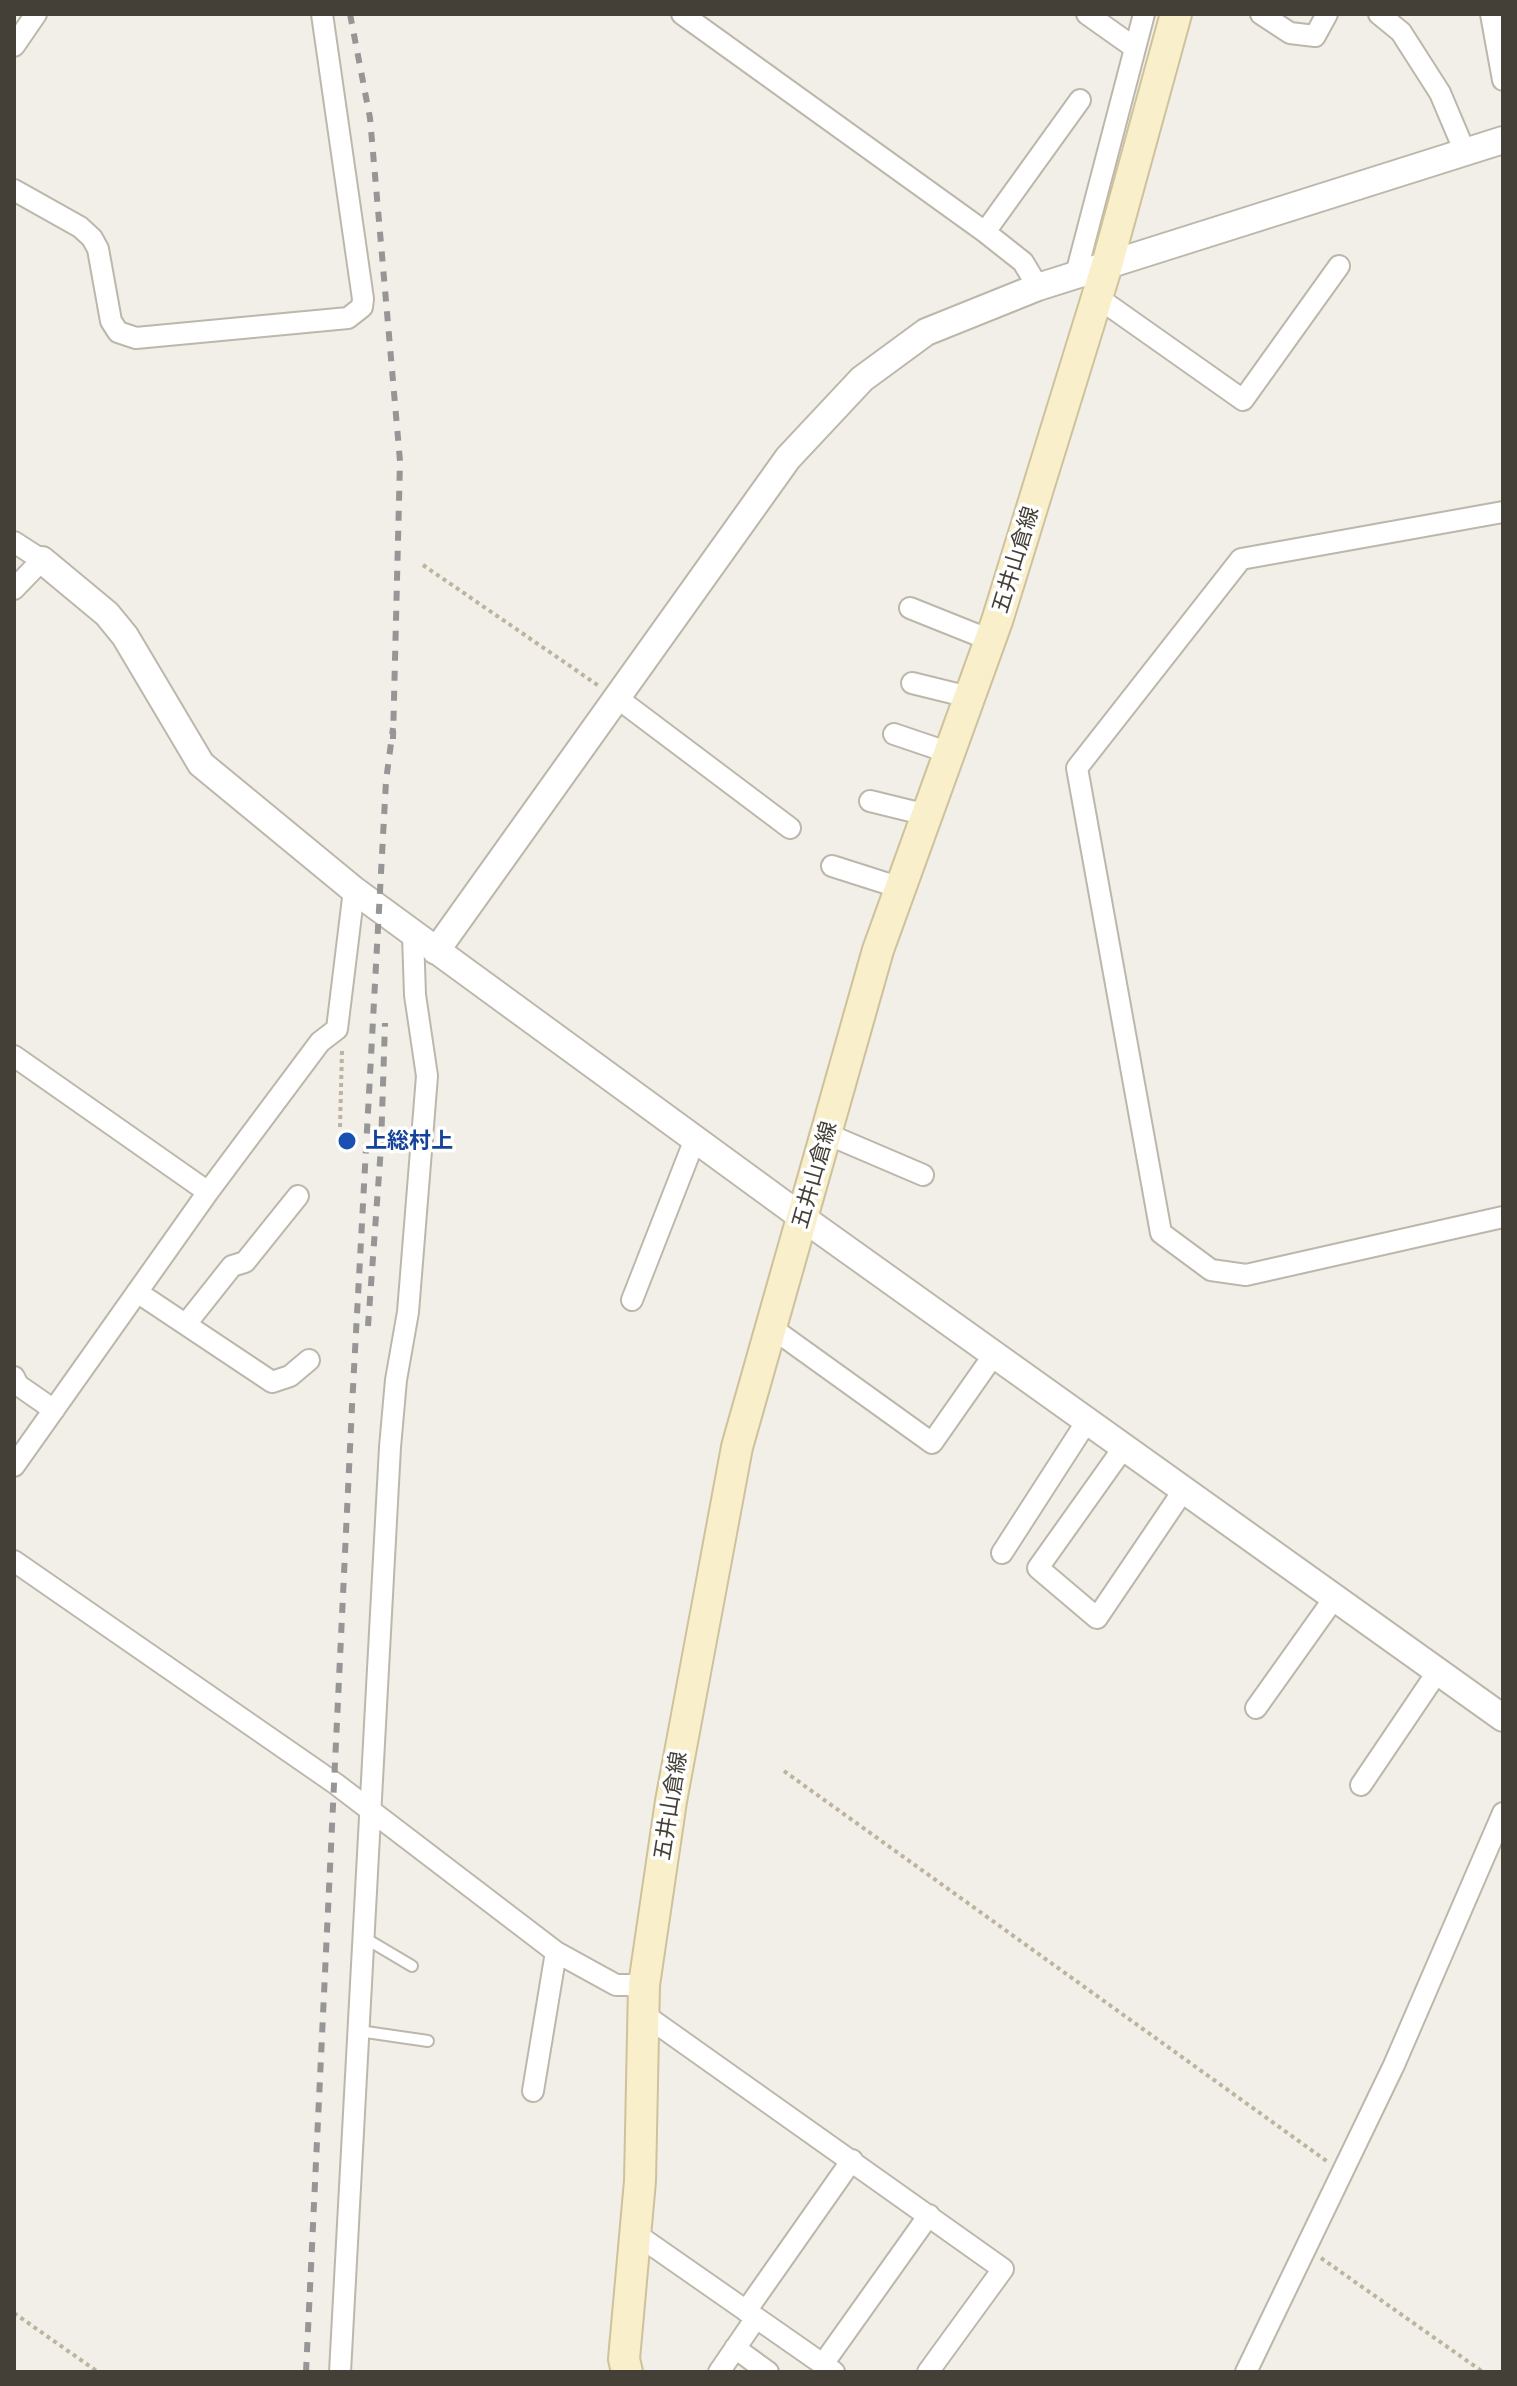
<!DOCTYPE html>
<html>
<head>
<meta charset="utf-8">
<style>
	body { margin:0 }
	#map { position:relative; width:1517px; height:2386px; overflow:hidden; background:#f2efe8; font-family:"Alegreya Sans",sans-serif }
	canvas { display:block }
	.frame { position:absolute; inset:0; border:16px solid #454037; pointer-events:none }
</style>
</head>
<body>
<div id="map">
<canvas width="1517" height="2386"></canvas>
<div class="frame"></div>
</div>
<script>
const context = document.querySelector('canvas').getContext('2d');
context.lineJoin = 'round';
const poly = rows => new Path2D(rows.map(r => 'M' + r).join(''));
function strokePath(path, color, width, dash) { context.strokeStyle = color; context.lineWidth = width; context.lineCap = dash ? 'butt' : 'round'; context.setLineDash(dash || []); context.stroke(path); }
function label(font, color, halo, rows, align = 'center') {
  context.font = font + ' "Alegreya Sans","Noto Sans JP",sans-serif'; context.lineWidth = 7; context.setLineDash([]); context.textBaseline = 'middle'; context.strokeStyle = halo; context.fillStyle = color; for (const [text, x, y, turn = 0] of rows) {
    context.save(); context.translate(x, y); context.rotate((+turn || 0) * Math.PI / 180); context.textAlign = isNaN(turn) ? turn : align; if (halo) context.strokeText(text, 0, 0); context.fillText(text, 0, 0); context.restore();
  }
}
const service = poly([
	[363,1937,412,1966],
	[359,2031,428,2041]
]);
const minor = poly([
	[682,14,985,232,1023,262,1038,287],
	[1087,14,1135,48],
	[1261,14,1290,33,1315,36,1327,14],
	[1379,14,1401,32,1440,93,1465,152],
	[1491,14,1503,80],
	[14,46,36,14],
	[14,190,80,227,92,238,98,249,111,321,118,332,136,338,348,318,362,307,363,299,322,14],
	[985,232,1080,100],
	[1075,278,1144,14],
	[1097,297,1243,400,1339,266],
	[1503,512,1241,559,1077,768,1161,1233,1211,1270,1246,1275,1503,1217],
	[14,542,42,560,14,589],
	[910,608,990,640],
	[912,683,969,697],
	[616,697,790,828],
	[894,734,950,753],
	[870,801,927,815],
	[832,866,901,888],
	[14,1056,208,1192],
	[827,1134,923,1175],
	[137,1292,272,1382,290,1376,309,1360],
	[632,1300,695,1139],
	[186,1324,232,1266,245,1262,298,1196],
	[772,1328,932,1443,995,1353],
	[14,1377,18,1385,54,1410],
	[1124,1447,1038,1568,1097,1618,1185,1488],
	[14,1466,208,1192,320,1042,337,1029,354,890],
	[1002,1553,1087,1421],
	[14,1561,336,1784,556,1952,616,1985,644,1985],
	[1256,1708,1335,1597],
	[1361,1785,1438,1671],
	[642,2013,1003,2269,928,2372],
	[533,2091,556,1952],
	[636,2234,834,2372],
	[746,2311,852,2160],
	[735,2348,768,2372],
	[823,2364,929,2215],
	[340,2372,390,1447,396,1380,408,1312,427,1076,415,995,413,935],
	[719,2372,756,2318],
	[1246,2372,1394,2065,1503,1813]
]);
const tertiary = poly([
	[42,560,107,614,125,636,201,764,354,890,803,1218,1503,1718],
	[436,951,788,458,862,379,926,332,1038,287,1503,140]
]);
const secondary = poly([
	[627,2372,624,2359,640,2181,644,1985,671,1801,737,1447,878,950,997,621,1107,265,1176,14]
]);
strokePath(service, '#bdb7ab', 14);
strokePath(minor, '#bdb7ab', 24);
strokePath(tertiary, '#bdb7ab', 30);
strokePath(secondary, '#cdc29c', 34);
strokePath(poly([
	[423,565,599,686],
	[340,1127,342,1051],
	[784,1771,1328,2162],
	[1321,2258,1483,2372],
	[14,2313,98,2372]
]), '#bdb39e', 4, [4, 4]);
strokePath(service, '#fff', 10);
strokePath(minor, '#fff', 20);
strokePath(tertiary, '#fff', 26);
strokePath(secondary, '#f9efcb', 30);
strokePath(poly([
	[350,14,370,118,400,461,393,739],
	[368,1326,381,1147,385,1023],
	[306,2372,352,1406,386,781,393,728]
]), '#969696', 6, [10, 10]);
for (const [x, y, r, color] of [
	[347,1141,10,"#1a4fb4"]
]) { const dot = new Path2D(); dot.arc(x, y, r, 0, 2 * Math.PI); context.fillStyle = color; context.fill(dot); strokePath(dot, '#fff', 3); }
label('22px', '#454037', '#fff', [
	["五井山倉線",1016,560,-73],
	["五井山倉線",815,1175,-74],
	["五井山倉線",671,1806,-81]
]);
label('bold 22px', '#164399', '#fff', [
	["上総村上",365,1141]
], 'left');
</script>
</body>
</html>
